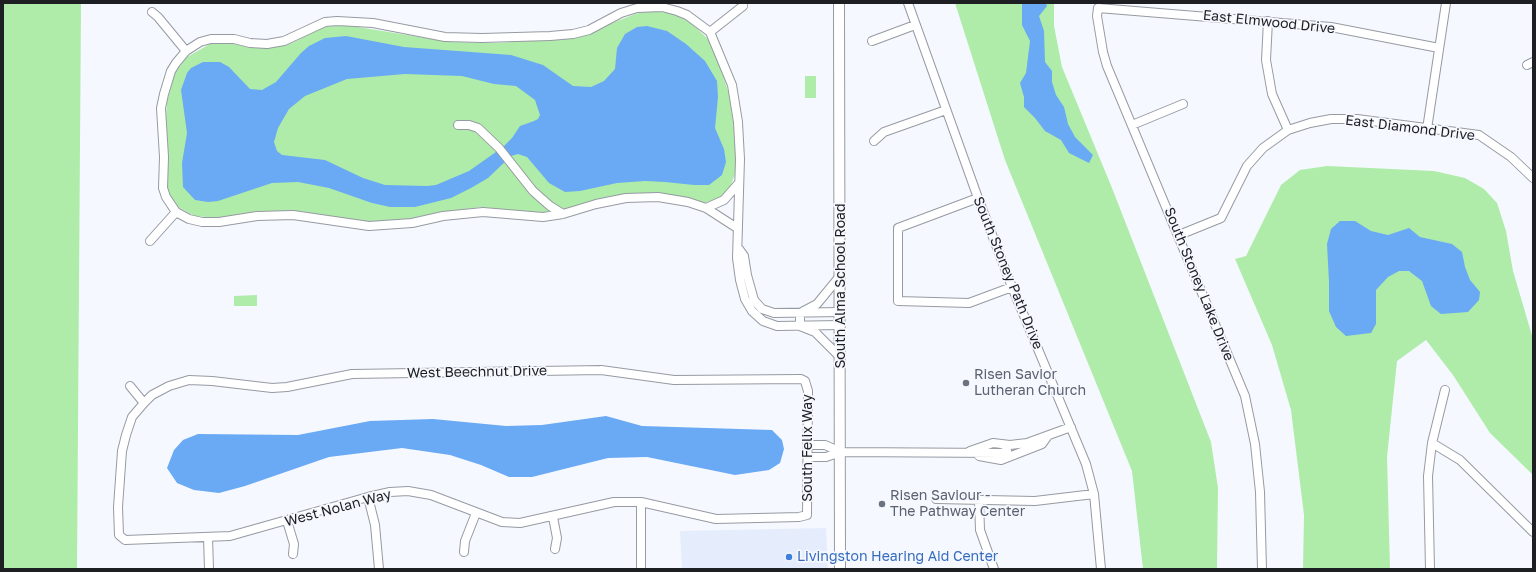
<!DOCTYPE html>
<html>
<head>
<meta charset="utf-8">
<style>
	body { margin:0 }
	#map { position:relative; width:1536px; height:572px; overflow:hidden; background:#f5f8ff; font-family:"Golos Text",sans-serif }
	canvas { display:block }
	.frame { position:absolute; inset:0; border:4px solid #1e1f22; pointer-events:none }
</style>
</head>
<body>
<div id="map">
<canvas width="1536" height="572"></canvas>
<div class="frame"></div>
</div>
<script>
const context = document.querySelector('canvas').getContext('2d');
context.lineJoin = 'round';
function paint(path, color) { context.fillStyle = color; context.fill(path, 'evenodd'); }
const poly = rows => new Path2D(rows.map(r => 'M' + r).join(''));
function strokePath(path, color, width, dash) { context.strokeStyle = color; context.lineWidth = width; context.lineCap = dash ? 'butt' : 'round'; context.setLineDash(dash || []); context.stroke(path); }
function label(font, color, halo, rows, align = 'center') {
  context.font = font + ' "Golos Text",sans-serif'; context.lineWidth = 3.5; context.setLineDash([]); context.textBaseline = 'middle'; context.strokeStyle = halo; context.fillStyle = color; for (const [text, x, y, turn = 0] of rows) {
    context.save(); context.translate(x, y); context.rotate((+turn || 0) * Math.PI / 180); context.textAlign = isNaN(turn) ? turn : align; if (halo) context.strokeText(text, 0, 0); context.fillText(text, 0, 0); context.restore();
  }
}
paint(poly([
	[826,528,828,569,682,569,680,531]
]), '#e5edfc');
paint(poly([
	[3,3,81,3,77,569,3,569],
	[955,3,1054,3,1054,26,1062,67,1112,188,1211,442,1218,488,1217,569,1143,569,1132,471,1005,160],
	[648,11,672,13,690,22,707,38,716,54,729,94,735,135,735,174,730,188,719,198,704,203,671,195,632,193,566,210,541,213,481,207,435,213,405,220,361,222,300,211,259,212,217,218,195,216,176,206,167,189,168,157,165,131,167,102,174,74,187,57,210,44,229,43,268,48,292,43,324,27,346,25,450,42,496,43,575,38,635,14],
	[805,76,816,76,816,98,805,98],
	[1327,166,1434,171,1465,178,1484,189,1497,203,1506,231,1513,271,1533,339,1533,475,1490,433,1453,375,1426,340,1397,361,1387,457,1390,569,1303,569,1304,515,1291,410,1272,345,1235,259,1246,256,1281,185,1300,170],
	[257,295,257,306,234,306,234,296]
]), '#afeca9');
paint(poly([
	[1022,3,1046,3,1047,6,1039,16,1044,31,1045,62,1052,71,1052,82,1056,95,1064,107,1068,124,1075,137,1093,155,1089,163,1069,153,1061,140,1045,131,1035,118,1024,107,1024,97,1020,83,1026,73,1030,41,1022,25],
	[647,26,667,31,686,44,705,61,717,81,718,97,715,128,724,149,726,162,722,175,709,185,694,185,665,182,645,181,617,183,580,191,565,192,549,183,527,157,518,154,511,156,488,178,471,188,451,198,415,207,390,207,372,203,329,188,298,182,272,183,218,201,208,202,195,200,183,187,182,163,187,133,181,90,187,73,191,68,203,62,220,62,229,67,250,89,262,90,276,82,301,53,309,46,325,38,346,36,404,47,511,55,543,65,573,86,591,87,604,81,615,69,617,48,625,34,637,27],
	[405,74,462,76,494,84,516,86,535,100,540,115,538,119,534,121,520,126,512,138,503,147,469,171,436,185,427,186,385,185,363,178,325,160,282,155,277,151,274,142,278,128,289,109,305,96,347,79],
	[1340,221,1355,221,1371,231,1388,235,1409,228,1420,237,1452,244,1462,252,1465,267,1470,280,1480,292,1479,300,1468,312,1441,314,1431,306,1422,281,1409,271,1399,271,1388,277,1376,290,1376,324,1371,333,1346,336,1336,327,1329,311,1329,282,1327,244,1331,229],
	[606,416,642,426,772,430,782,440,784,449,780,463,769,470,735,475,647,457,608,458,532,477,509,477,481,465,450,455,402,448,329,457,245,486,219,493,194,490,177,483,167,468,174,450,183,440,198,434,298,435,370,421,433,419,506,426,542,425]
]), '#6aa9f4');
const minor = poly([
	[908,3,978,198,1012,287,1086,464,1094,494,1101,569],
	[152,12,158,17,186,51],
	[1268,21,1266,60,1272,94,1288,130],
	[710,32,743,6],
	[872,41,915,25],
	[1527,65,1533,62],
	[458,125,469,125,478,128,499,148,533,191,550,206,563,214],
	[1132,125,1183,104],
	[1427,129,1446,3],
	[874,141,884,132,946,110],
	[978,198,898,228,898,301,969,303,1012,287],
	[706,208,724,200,738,184],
	[737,228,706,208,688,202,658,197,626,198,596,204,563,214,543,217,483,212,443,216,412,223,369,226,293,215,257,216,219,222,202,222,189,219,176,212,166,197,163,188,164,157,161,108,164,94,171,71,176,63,186,51,200,42,211,39,234,39,250,43,267,44,284,41,325,22,337,21,373,23,445,37,482,38,550,36,573,34,589,30,621,13,637,8,662,7,677,11,687,15,710,32,732,85,738,122,740,159,737,258,740,280,745,299,752,311,763,321,777,326,841,325],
	[1179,235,1221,218,1247,166,1263,148,1288,130,1310,123,1331,119,1357,119,1479,135,1511,157,1533,178],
	[150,241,176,212],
	[739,249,744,256,747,275,754,300,762,309,774,313,841,312],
	[840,276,817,304,800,313,800,326,815,332,841,358],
	[601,370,674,380,801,379,805,381,808,391,807,515,799,517,716,519,641,502,614,502,520,523,502,522,431,495,408,491,390,492,368,497,230,536,125,540,119,535,118,507,122,451,126,435,132,417,144,403,152,395,169,386,189,380,212,381,272,388,287,387,352,374,601,370],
	[130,386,144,403],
	[1432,443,1460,460,1533,532],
	[808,445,825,445,841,452],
	[970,451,993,443,1010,445,1027,443,1071,427],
	[979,456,1001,460,1042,444,1047,437],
	[808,457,826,457,841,452,1001,453,1007,451],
	[368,497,375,525,379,569],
	[936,499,1035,501,1094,494],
	[979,501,980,530,994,569],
	[553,517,557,538,555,549],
	[287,521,294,544,293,554],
	[208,537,209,569],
	[464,552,465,541,476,513],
	[641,569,641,502],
	[1262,569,1260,492,1255,444,1245,396,1107,66,1103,52,1097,16,1098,8,1331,27,1439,48],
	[1430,569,1428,476,1432,443,1445,390]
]);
const major = poly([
	[839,3,840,569]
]);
strokePath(minor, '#969aa2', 10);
strokePath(major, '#969aa2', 12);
strokePath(minor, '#fff', 8);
strokePath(major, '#fff', 10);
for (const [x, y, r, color] of [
	[966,383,4,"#6b7280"],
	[882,504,4,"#6b7280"],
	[789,557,4,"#3f7fe0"]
]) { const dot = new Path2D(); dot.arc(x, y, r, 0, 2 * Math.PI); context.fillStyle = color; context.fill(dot); strokePath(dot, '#f5f8ff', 1.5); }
label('14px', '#1e1f22', '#f5f8ff', [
	["East Elmwood Drive",1269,22,6],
	["East Diamond Drive",1410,128,7],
	["South Stoney Path Drive",1008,273,68],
	["South Stoney Lake Drive",1199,284,68],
	["South Alma School Road",841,286,-90],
	["West Beechnut Drive",477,372,-1],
	["South Felix Way",808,448,-90],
	["West Nolan Way",338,508,-15]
]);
label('14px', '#5b616d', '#f5f8ff', [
	["Risen Savior",974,375],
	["Lutheran Church",974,391],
	["Risen Saviour -",890,496],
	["The Pathway Center",890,512]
], 'left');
label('14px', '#366cbe', '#f5f8ff', [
	["Livingston Hearing Aid Center",797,557]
], 'left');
</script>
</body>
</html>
